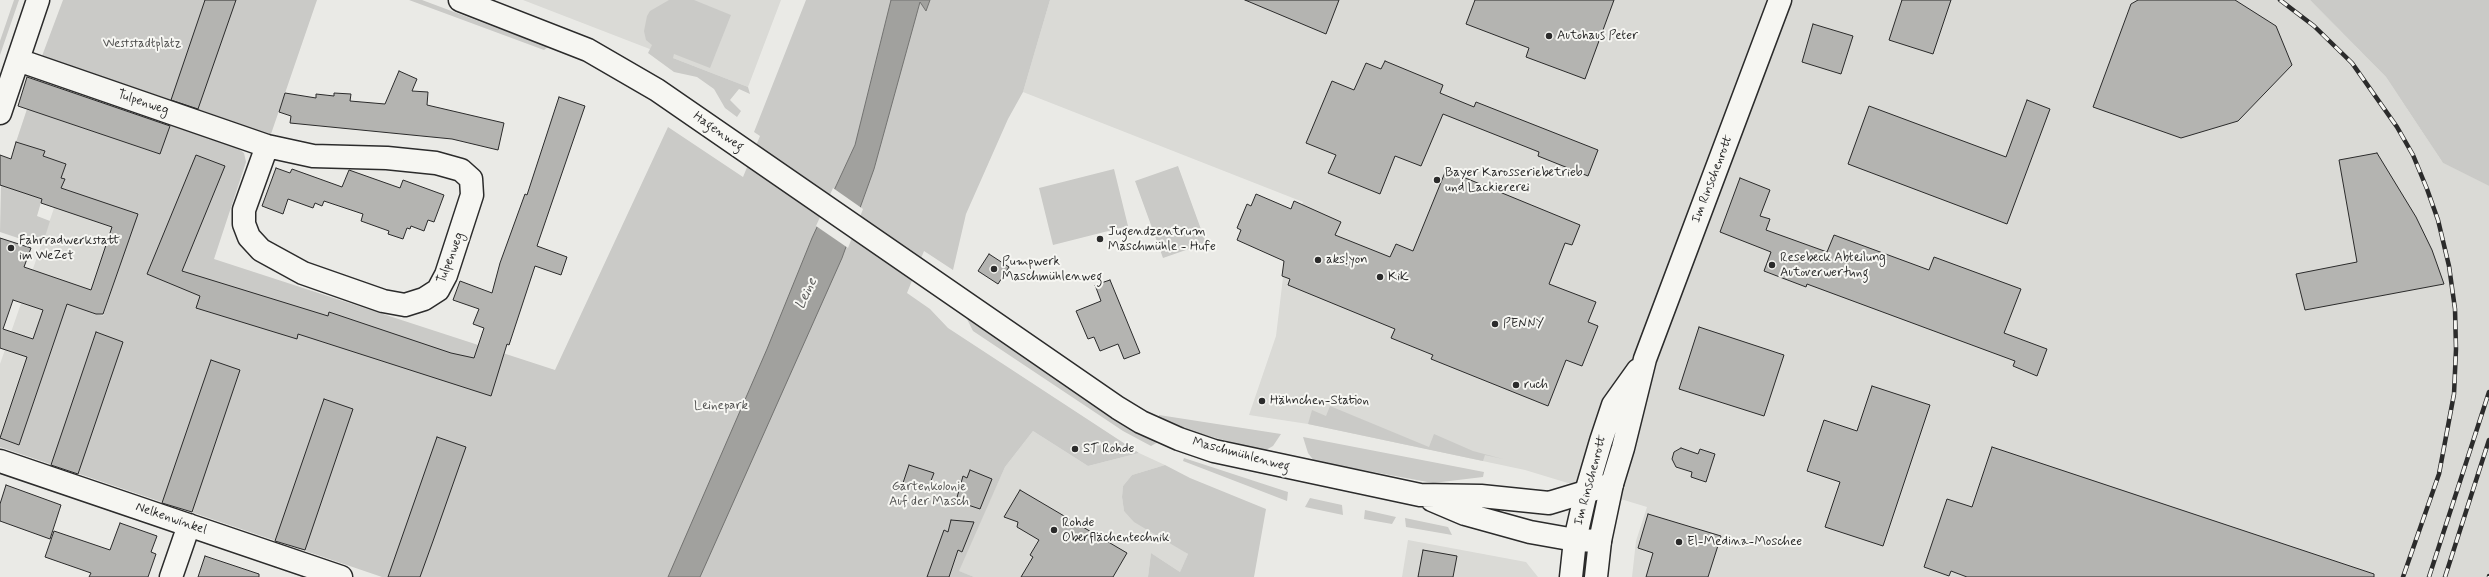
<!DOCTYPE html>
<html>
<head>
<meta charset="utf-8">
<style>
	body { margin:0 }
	canvas { display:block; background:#eaeae6 }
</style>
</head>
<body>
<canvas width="2489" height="577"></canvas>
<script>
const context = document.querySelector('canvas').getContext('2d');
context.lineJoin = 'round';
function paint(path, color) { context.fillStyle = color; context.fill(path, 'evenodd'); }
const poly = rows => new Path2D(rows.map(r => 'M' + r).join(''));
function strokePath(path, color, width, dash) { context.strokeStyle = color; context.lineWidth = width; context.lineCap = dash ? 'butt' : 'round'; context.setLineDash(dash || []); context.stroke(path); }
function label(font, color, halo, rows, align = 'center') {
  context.font = font + ' Mynerve,sans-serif'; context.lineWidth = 4; context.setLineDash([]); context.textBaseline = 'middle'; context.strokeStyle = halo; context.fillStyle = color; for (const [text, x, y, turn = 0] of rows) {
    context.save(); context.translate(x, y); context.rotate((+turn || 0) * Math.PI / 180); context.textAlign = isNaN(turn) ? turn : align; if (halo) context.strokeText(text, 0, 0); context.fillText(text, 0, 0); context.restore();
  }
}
paint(poly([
	[523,0,781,0,748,87],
	[1050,0,2310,0,2386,77,2443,163,2489,186,2489,577,1632,577,1636,541,1647,507,1525,470,1308,424,1249,415,1276,336,1287,244,1303,202,1023,92],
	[61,188,138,214,103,316,67,304,19,445,0,438,0,364],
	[1033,431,1088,466,1139,453,1165,465,1132,475,1123,486,1122,497,1124,511,1188,554,1180,572,1151,553,1148,577,974,577,958,571,1005,467],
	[1408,540,1526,562,1538,577,1402,577]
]), '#dadad6');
paint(poly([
	[14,0,19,0,0,55,0,41],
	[63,0,317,0,271,134,42,56],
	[409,0,422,0,548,47,544,50],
	[669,0,694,0,731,15,710,68,674,54,673,58,748,87,750,94,739,89,730,100,741,111,737,117,725,108,714,89,697,77,674,72,648,53,652,45,646,40,644,31,647,16,650,11],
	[806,0,891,0,855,145,813,238,874,169,920,1,926,11,930,0,1050,0,1023,92,1008,119,966,214,953,270,924,251,907,293,930,309,948,328,1139,453,1088,466,1033,431,1005,467,959,571,974,577,382,577,0,447,0,438,19,445,67,304,103,316,137,215,61,188,65,179,61,178,66,164,43,156,44,151,16,142,27,109,160,154,170,125,236,147,244,153,246,162,214,259,555,370,668,127,743,177,760,136,754,132],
	[2310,0,2489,0,2489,186,2443,163,2386,77],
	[1178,166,1206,243,1163,258,1135,181],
	[1114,169,1128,226,1053,245,1039,188],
	[1,185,42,199,37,216,50,221,42,246,0,232],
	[966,317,1098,407,1160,441,1151,446,1123,431,973,331],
	[1330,406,1429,447,1434,434,1473,451,1503,459,1485,455,1483,461,1308,424,1312,410,1326,416],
	[1159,415,1281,434,1273,446,1264,451,1194,432,1159,418],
	[1303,437,1484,472,1483,477,1433,483,1314,461,1308,453],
	[1184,458,1288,492,1287,501,1183,461],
	[1165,465,1190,478,1266,509,1254,577,1148,577,1151,553,1180,572,1188,554,1134,522,1124,511,1122,497,1123,486,1132,475],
	[1310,498,1342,505,1343,515,1305,507],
	[1365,510,1396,517,1392,524,1364,519],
	[1405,518,1448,527,1452,535,1406,527]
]), '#cacac7');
const water = poly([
	[891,0,930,0,926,11,920,2,874,169,842,258,700,577,668,577,767,349,812,238,855,145,891,0]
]);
paint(water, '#a1a19e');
strokePath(water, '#727270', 1);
paint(poly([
	[833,188,863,209,848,248,816,226]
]), '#eaeae6');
const building = poly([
	[205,0,236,0,198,109,171,100,205,0],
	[1245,0,1339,0,1326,34,1245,0],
	[1475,0,1614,0,1585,79,1526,57,1529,48,1466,24,1475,0],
	[1902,0,1951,0,1933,54,1889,40,1902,0],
	[2138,0,2235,0,2276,26,2292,65,2238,121,2181,138,2093,107,2131,4,2138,0],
	[1813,24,1853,36,1841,74,1802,62,1813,24],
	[1385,61,1443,85,1440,93,1474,107,1476,102,1598,150,1588,176,1538,156,1539,152,1443,114,1421,166,1395,156,1380,194,1328,173,1336,155,1306,143,1332,81,1354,90,1366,63,1381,69,1385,61],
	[399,71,417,79,412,91,428,92,427,105,504,123,498,150,452,139,290,123,291,116,279,112,285,93,316,98,316,94,334,96,334,93,351,94,350,101,385,104,399,71],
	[27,77,170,126,160,154,18,106,27,77],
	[559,97,585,106,537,246,567,257,561,275,535,266,509,345,507,344,491,396,298,334,297,339,196,308,200,296,147,274,196,155,225,166,182,271,328,316,329,312,451,353,474,358,484,328,473,324,479,309,453,300,460,281,492,293,500,263,525,194,527,195,559,97],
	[2027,100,2050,109,2007,224,1848,164,1869,106,2006,157,2027,100],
	[16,142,45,151,43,156,66,164,61,178,65,179,61,188,138,214,103,314,96,314,67,304,19,445,0,438,27,357,0,348,0,238,31,248,24,267,91,290,112,227,41,203,42,199,0,185,0,155,11,159,16,142],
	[13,300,43,310,33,339,3,329,13,300],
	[2377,153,2416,217,2432,250,2444,284,2305,310,2296,274,2357,262,2339,160,2377,153],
	[276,168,290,173,292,169,342,187,349,170,400,188,403,180,444,195,434,222,428,220,424,231,411,226,410,229,407,228,403,239,388,234,389,231,361,221,363,214,324,201,322,206,315,203,313,208,288,199,283,214,262,206,276,168],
	[1446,170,1580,225,1572,245,1565,243,1549,284,1596,302,1588,322,1598,326,1582,366,1566,360,1548,406,1431,359,1433,355,1391,338,1395,329,1288,285,1290,279,1282,276,1284,261,1237,240,1241,230,1237,228,1247,204,1251,206,1256,194,1291,209,1294,201,1341,222,1335,235,1390,257,1396,244,1413,251,1446,170],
	[1740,178,1770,190,1760,216,1770,219,1766,230,1827,252,1834,235,1929,270,1934,257,2021,289,2004,333,2047,349,2037,376,2013,366,2015,361,1807,284,1806,287,1764,271,1771,252,1720,232,1740,178],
	[989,254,1009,267,998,284,978,271,989,254],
	[1110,280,1140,353,1124,359,1118,344,1100,351,1094,337,1088,339,1076,311,1101,301,1095,285,1110,280],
	[1699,327,1784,355,1764,416,1679,389,1699,327],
	[96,332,123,342,78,474,51,465,96,332],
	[211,360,240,370,192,512,162,503,211,360],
	[1872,386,1930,405,1883,546,1825,527,1840,482,1807,471,1824,420,1857,431,1872,386],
	[324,399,353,409,305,550,275,541,324,399],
	[437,437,466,447,433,541,420,577,388,577,437,437],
	[1992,447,2374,574,2374,577,1967,577,1951,571,1949,576,1924,567,1947,499,1972,507,1992,447],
	[1681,448,1698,454,1700,449,1715,454,1706,482,1691,477,1692,472,1676,467,1672,459,1674,452,1681,448],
	[909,465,934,473,927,491,903,483,909,465],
	[970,470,992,479,980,509,956,501,963,476,967,478,970,470],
	[6,485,61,505,50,539,0,521,0,504,6,485],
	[1020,490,1127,553,1113,577,1021,577,1033,557,1030,555,1039,540,1017,527,1018,522,1004,517,1020,490],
	[1648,514,1721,536,1708,577,1646,577,1653,553,1638,548,1648,514],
	[951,520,974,522,962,552,958,550,949,577,927,577,944,530,948,532,951,520],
	[120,523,157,536,151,552,156,554,148,577,89,577,91,573,45,557,54,531,110,550,120,523],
	[1423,550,1457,556,1453,577,1418,577,1423,550],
	[205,556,259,574,259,577,198,577,205,556]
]);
paint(building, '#b4b4b1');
strokePath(building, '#2b2b2b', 1);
const minor = poly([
	[18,60,267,146,313,156,387,158,436,163,461,170,471,179,472,195,446,275,438,290,424,299,405,305,383,301,303,273,261,250,249,237,244,224,244,210,267,146],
	[0,113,38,0],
	[0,461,341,577],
	[171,577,189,525]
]);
const tertiary = poly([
	[460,0,588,50,657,90,1118,408,1141,422,1179,439,1214,451,1420,495,1481,496,1549,503,1612,484],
	[1432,500,1465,514,1530,532,1575,540,1600,541]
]);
const secondary = poly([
	[1571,577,1575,540,1586,492,1601,441,1613,405,1638,370],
	[1596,577,1600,541,1612,484,1623,448,1645,359,1780,0]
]);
strokePath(minor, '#2b2b2b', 25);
strokePath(tertiary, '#2b2b2b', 25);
strokePath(secondary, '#2b2b2b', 25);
strokePath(minor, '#f6f6f2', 22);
strokePath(tertiary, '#f6f6f2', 22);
strokePath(secondary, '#f6f6f2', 22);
const rail = poly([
	[2280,0,2314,26,2352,63,2397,127,2413,155,2427,189,2438,220,2449,266,2455,309,2456,349,2454,394,2439,474,2403,577],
	[2429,577,2489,392],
	[2445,577,2489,440],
	[2489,577,2489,576]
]);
strokePath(rail, '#2b2b2b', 4.5);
strokePath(rail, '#f6f6f2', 3, [9]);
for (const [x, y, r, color] of [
	[1549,36,4,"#2b2b2b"],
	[1437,180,4,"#2b2b2b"],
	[1100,239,4,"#2b2b2b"],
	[11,248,4,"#2b2b2b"],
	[1318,260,4,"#2b2b2b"],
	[1772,265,4,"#2b2b2b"],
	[994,269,4,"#2b2b2b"],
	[1380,277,4,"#2b2b2b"],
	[1495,324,4,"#2b2b2b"],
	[1516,385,4,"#2b2b2b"],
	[1262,401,4,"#2b2b2b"],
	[1075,449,4,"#2b2b2b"],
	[1054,530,4,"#2b2b2b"],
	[1679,542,4,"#2b2b2b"]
]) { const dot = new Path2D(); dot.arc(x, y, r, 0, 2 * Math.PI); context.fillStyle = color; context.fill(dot); strokePath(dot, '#f6f6f2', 1.5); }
label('13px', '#2b2b2b', '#f6f6f2', [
	["Autohaus Peter",1557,36],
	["Bayer Karosseriebetrieb",1445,173],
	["und Lackiererei",1445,188],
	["Jugendzentrum",1108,232],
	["Maschmühle - Hufe",1108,247],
	["Fahrradwerkstatt",19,241],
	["im WeZet",19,256],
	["Resebeck Abteilung",1780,258],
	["Autoverwertung",1780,273],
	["aks!yon",1326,260],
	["Pumpwerk",1002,262],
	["Maschmühlenweg",1002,277],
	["KiK",1388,277],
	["PENNY",1503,324],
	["ruch",1524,385],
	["Hähnchen-Station",1270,401],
	["ST Rohde",1083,449],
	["Rohde",1062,523],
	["Oberflächentechnik",1062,538],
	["El-Medina-Moschee",1687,542]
], 'left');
label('13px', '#535352', '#f6f6f2', [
	["Weststadtplatz",142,44],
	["Leinepark",721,406],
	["Gartenkolonie",929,487],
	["Auf der Masch",929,502]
]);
label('13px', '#2b2b2b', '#f6f6f2', [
	["Tulpenweg",143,103,19],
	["Hagenweg",718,132,35],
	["Im Rinschenrott",1713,179,-69],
	["Tulpenweg",451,258,-69],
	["Maschmühlenweg",1241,455,15],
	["Im Rinschenrott",1591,480,-75],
	["Nelkenwinkel",171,519,19]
]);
label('italic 14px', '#545453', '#f6f6f2', [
	["Leine",807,294,-65]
]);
</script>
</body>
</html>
